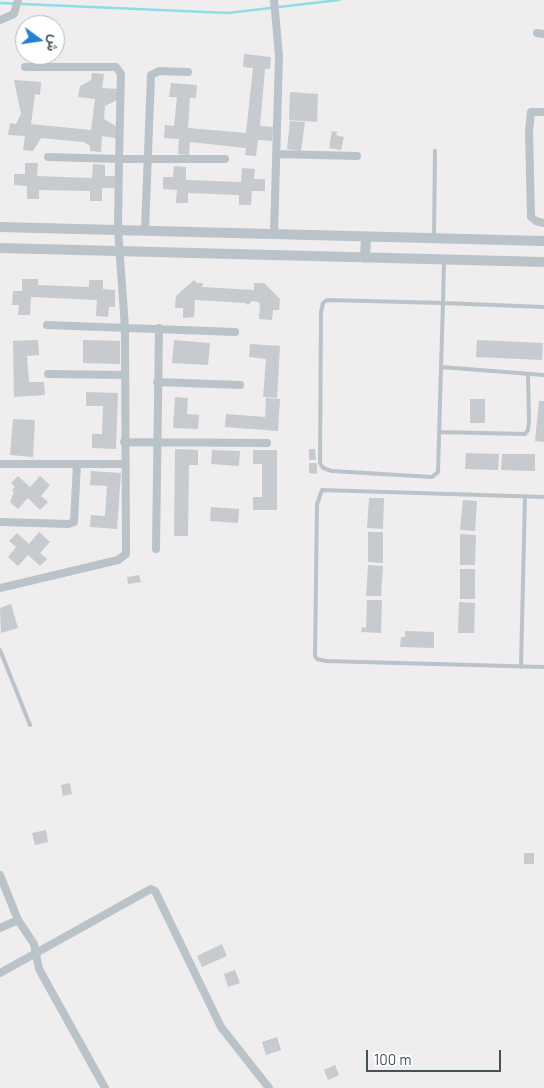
<!DOCTYPE html>
<html>
<head>
<meta charset="utf-8">
<style>
	body { margin:0 }
	#map { position:relative; width:544px; height:1088px; overflow:hidden; background:#efeded; font-family:Barlow,Vazirmatn,sans-serif }
	canvas { display:block }
	.north { position:absolute; left:15px; top:15px; width:50px; height:50px; box-sizing:border-box; background:#fff; border:1px solid #b5babd; border-radius:50%; rotate:104deg; font-size:14px; font-weight:700; line-height:20px; text-align:center; color:#465259 }
	.north::after { content:''; display:block; margin:auto; width:18px; height:22px; background:#2281d4; clip-path:polygon(50% 0,100% 100%,50% 72%,0 100%) }
	.scale { position:absolute; left:366px; top:1050px; width:135px; height:22px; box-sizing:border-box; border:2px solid #465259; border-top:0; padding-left:6px; font-size:15px; line-height:18px; white-space:nowrap; color:#465259; -webkit-text-stroke:4px #fff; paint-order:stroke }
</style>
</head>
<body>
<div id="map">
<canvas width="544" height="1088"></canvas>
<div class="north">ش</div>
<div class="scale">100 m</div>
</div>
<script>
const context = document.querySelector('canvas').getContext('2d');
context.lineJoin = 'round';
const poly = rows => new Path2D(rows.map(r => 'M' + r).join(''));
function strokePath(path, color, width, dash) { context.strokeStyle = color; context.lineWidth = width; context.lineCap = dash ? 'butt' : 'round'; context.setLineDash(dash || []); context.stroke(path); }
function paint(path, color) { context.fillStyle = color; context.fill(path, 'evenodd'); }
strokePath(poly([
	[0,3,228,13,339,0]
]), '#8bdde6', 2.5);
paint(poly([
	[244,54,271,57,270,69,265,69,260,126,273,127,272,141,258,140,256,156,245,155,246,148,190,142,189,155,178,154,179,139,164,138,165,125,174,126,177,97,169,97,171,83,197,85,196,98,190,98,188,128,246,133,253,68,243,67],
	[92,73,104,74,102,88,118,89,117,100,105,106,104,119,117,127,116,138,102,136,101,152,90,151,90,146,84,142,41,138,33,151,23,150,25,136,8,135,10,123,16,124,21,114,14,80,41,82,40,95,35,94,31,124,91,130,95,99,78,97,80,86,91,80],
	[290,92,318,94,317,122,289,120],
	[290,121,305,122,301,151,287,149],
	[332,131,337,132,336,135,344,137,341,150,329,148],
	[25,163,38,163,37,176,92,178,93,164,105,165,105,176,115,176,115,188,102,188,102,201,90,201,90,191,39,190,39,199,27,199,27,186,14,185,14,174,25,174],
	[174,166,186,167,186,180,241,182,242,168,255,169,254,179,265,179,265,191,252,191,251,205,239,205,239,195,188,193,188,203,176,203,177,190,163,189,163,177,173,177],
	[22,279,38,279,38,285,89,287,89,280,103,280,103,289,115,290,115,307,109,307,108,317,96,316,97,300,31,297,30,315,18,315,19,305,12,305,13,291,22,291],
	[194,280,197,283,203,283,202,287,254,290,254,283,264,283,280,299,279,310,273,310,272,320,259,319,260,304,258,302,252,301,248,305,245,303,195,300,194,317,183,318,183,308,175,308,176,296],
	[38,340,39,355,27,356,29,382,44,382,45,395,14,397,13,341],
	[83,340,120,341,120,364,83,363],
	[174,340,210,343,208,365,172,363],
	[477,340,543,343,542,360,476,357],
	[250,344,280,346,277,398,263,397,266,359,249,357],
	[86,392,118,393,116,449,92,448,92,434,102,434,103,406,86,406],
	[175,397,188,398,187,414,199,415,198,429,173,428],
	[266,398,280,399,278,431,225,427,226,414,265,417],
	[470,399,485,399,485,423,470,423],
	[539,401,544,401,544,442,535,441],
	[13,419,35,420,33,457,10,455],
	[175,449,198,450,198,465,189,465,188,536,174,536],
	[309,449,315,449,316,460,309,460],
	[212,450,240,451,239,466,211,464],
	[253,450,277,450,277,510,253,510,253,497,262,497,262,464,253,464],
	[466,453,499,454,498,470,465,469],
	[502,454,535,454,535,471,501,470],
	[309,463,317,463,317,474,309,473],
	[91,471,121,473,117,529,90,527,91,515,105,516,107,486,90,485],
	[18,476,30,487,40,476,50,485,41,496,48,502,40,510,28,498,18,509,10,502,14,492,12,490,15,487,11,483],
	[369,498,384,498,383,529,367,528],
	[463,500,477,501,475,531,460,530],
	[211,507,239,509,238,523,210,521],
	[39,532,50,542,40,553,47,559,40,566,28,555,18,566,8,557,16,547,9,541,17,533,29,544],
	[368,532,383,532,383,563,368,562],
	[460,534,476,535,475,565,460,565],
	[368,565,383,566,381,596,366,596],
	[460,569,475,569,475,599,460,599],
	[139,575,141,582,128,584,127,577],
	[367,600,382,600,381,633,361,632,362,627,366,628],
	[459,602,475,603,474,633,458,633],
	[11,604,18,628,1,633,0,608],
	[405,631,434,632,434,648,400,647,401,637,405,637],
	[70,783,72,794,63,796,61,785],
	[46,830,48,842,35,845,32,833],
	[524,853,534,853,534,864,524,864],
	[222,944,227,956,202,967,197,956],
	[235,970,240,983,228,987,224,974],
	[277,1037,281,1050,266,1055,262,1042],
	[335,1065,339,1075,328,1080,324,1070]
]), '#c7cacf');
strokePath(poly([
	[434,238,435,151],
	[444,261,443,303,441,367,438,472,432,477,332,471,323,468,320,463,321,312,323,303,327,300,443,303,544,307],
	[441,367,544,375],
	[439,432,525,434,528,430,529,421,528,374],
	[544,497,322,490,317,504,315,656,317,659,326,661,544,667],
	[0,650,30,725],
	[521,667,525,496]
]), '#b9c3c9', 4);
strokePath(poly([
	[0,20,14,14,18,0],
	[537,33,544,34],
	[25,67,116,67,121,74,119,159,48,157],
	[544,112,531,112,529,131,531,217,536,221,544,223],
	[276,154,357,156],
	[145,230,151,75,159,71,188,72],
	[274,234,279,56,274,0],
	[47,325,235,332],
	[48,374,125,375],
	[157,382,240,385],
	[124,442,267,443],
	[0,464,124,464],
	[0,522,68,524,74,522,77,464],
	[156,549,159,328],
	[0,588,118,560,126,554,125,328,118,229,119,159,225,159],
	[0,875,18,920,34,944,39,969,105,1088],
	[0,928,18,920],
	[0,973,140,895,151,889,155,891,221,1027,269,1088]
]), '#b9c3c9', 8);
strokePath(poly([
	[0,227,544,241],
	[0,248,544,262],
	[365,258,366,237]
]), '#b9c3c9', 10);
</script>
</body>
</html>
